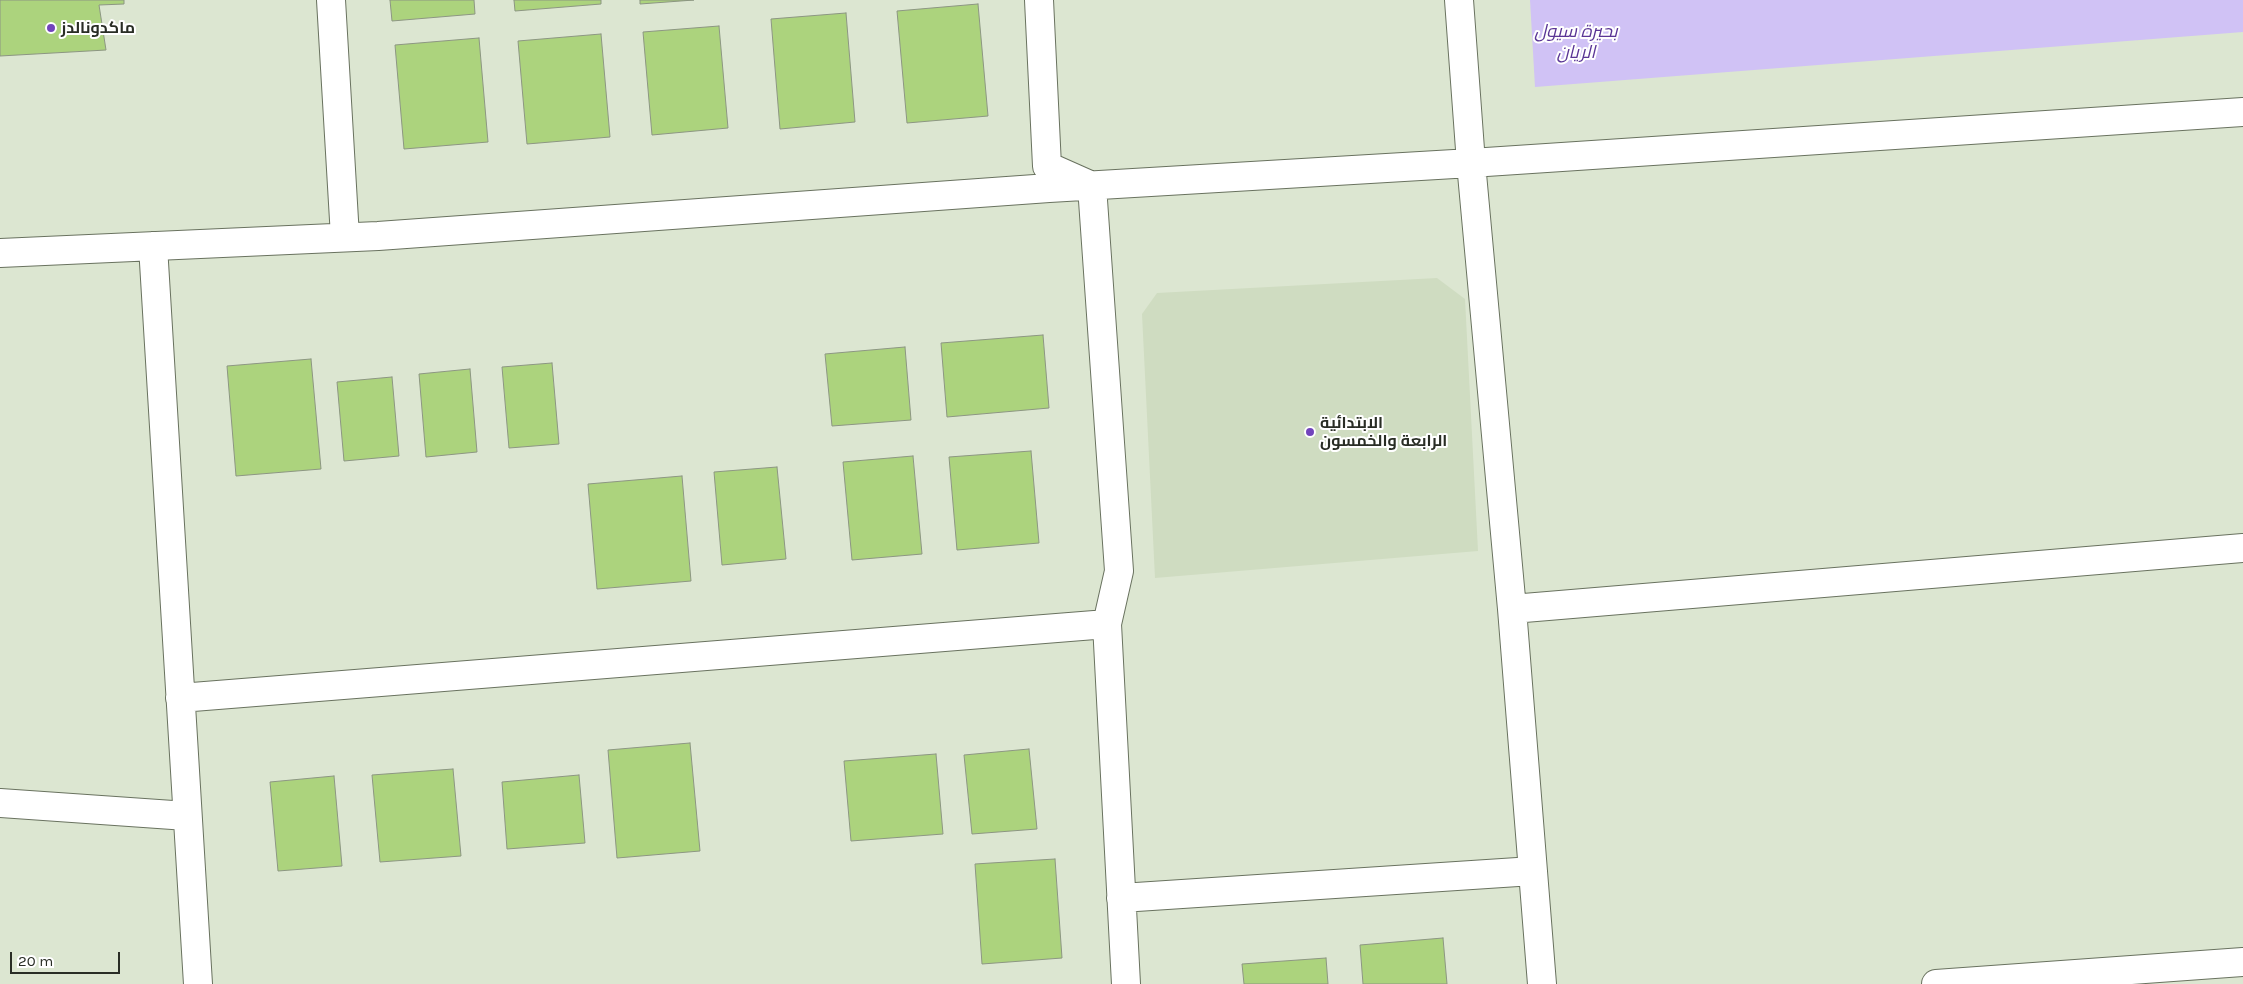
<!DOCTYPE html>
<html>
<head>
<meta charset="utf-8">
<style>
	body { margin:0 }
	#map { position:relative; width:2243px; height:984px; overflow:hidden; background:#dce6d1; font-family:Karla,sans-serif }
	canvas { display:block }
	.scale { position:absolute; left:10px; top:952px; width:110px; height:22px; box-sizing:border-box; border:2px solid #292d25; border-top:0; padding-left:6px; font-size:15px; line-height:18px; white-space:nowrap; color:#292d25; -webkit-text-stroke:4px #fff; paint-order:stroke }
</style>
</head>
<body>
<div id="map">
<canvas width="2243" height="984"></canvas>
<div class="scale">20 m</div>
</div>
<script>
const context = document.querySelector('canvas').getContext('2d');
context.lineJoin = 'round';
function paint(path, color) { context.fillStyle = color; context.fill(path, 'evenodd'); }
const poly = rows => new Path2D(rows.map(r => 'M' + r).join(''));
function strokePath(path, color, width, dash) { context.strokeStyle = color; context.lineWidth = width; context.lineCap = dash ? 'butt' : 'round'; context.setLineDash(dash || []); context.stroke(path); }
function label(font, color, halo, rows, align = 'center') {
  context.font = font + ' Karla,Cairo,sans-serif'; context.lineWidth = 4; context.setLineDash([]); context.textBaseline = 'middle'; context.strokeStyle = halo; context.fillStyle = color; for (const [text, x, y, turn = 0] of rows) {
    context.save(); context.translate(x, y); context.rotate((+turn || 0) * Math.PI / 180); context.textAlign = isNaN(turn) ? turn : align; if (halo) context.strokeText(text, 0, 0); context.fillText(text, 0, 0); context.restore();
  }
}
paint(poly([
	[1437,278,1465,299,1478,551,1155,578,1142,314,1157,293]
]), '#cfdcc1');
paint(poly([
	[1530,0,2243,0,2243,32,1535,87]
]), '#d0c2f5');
const building = poly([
	[0,0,124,0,124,4,99,5,106,50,0,56,0,0],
	[390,0,474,0,475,14,392,21,390,0],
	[514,0,601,0,601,4,515,11,514,0],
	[640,0,694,0,640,4,640,0],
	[978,4,988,116,907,123,897,11,978,4],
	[846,13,855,122,780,129,771,19,846,13],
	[719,26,728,128,652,135,643,32,719,26],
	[601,34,610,137,527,144,518,41,601,34],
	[479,38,488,142,404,149,395,45,479,38],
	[1043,335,1049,408,947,417,941,343,1043,335],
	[905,347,911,420,832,426,825,354,905,347],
	[311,359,321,469,236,476,227,366,311,359],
	[552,363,559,444,509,448,502,367,552,363],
	[470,369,477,452,426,457,419,374,470,369],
	[392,377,399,456,344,461,337,382,392,377],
	[1031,451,1039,543,957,550,949,457,1031,451],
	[913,456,922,554,852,560,843,462,913,456],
	[777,467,786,559,722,565,714,472,777,467],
	[682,476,691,581,597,589,588,484,682,476],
	[690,743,700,851,617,858,608,750,690,743],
	[1029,749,1037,829,972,834,964,755,1029,749],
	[936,754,943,834,851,841,844,761,936,754],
	[453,769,461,856,380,862,372,775,453,769],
	[579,775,585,843,507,849,502,782,579,775],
	[334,776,342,866,278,871,270,782,334,776],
	[1055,859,1062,958,982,964,975,864,1055,859],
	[1443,938,1447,984,1363,984,1360,945,1443,938],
	[1326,958,1328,984,1244,984,1242,964,1326,958]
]);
paint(building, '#acd37d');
strokePath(building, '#8c9682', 1);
const minor = poly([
	[331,0,345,237],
	[1039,0,1047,166,1092,186,1119,571,1107,624,1126,984],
	[1459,0,1471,163,1512,609,1542,984],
	[153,246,198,984],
	[0,253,378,236,1049,188,1471,163,2243,112],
	[1512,609,2243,548],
	[180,698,1107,624],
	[0,803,187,816],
	[1121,898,1533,871],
	[1936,984,2243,962]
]);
strokePath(minor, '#69725f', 30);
strokePath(minor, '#fff', 28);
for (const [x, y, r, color] of [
	[51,28,5,"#7244bc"],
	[1310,432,5,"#7244bc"]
]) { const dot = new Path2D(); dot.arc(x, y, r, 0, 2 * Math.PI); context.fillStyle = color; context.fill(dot); strokePath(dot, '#fff', 2); }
label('bold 16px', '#292d25', '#fff', [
	["ماكدونالدز",61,28],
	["الابتدائية",1320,423],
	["الرابعة والخمسون",1320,441]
], 'left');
label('italic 18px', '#5a3595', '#fff', [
	["بحيرة سيول",1576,32],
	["الريان",1576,53]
]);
</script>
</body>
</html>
